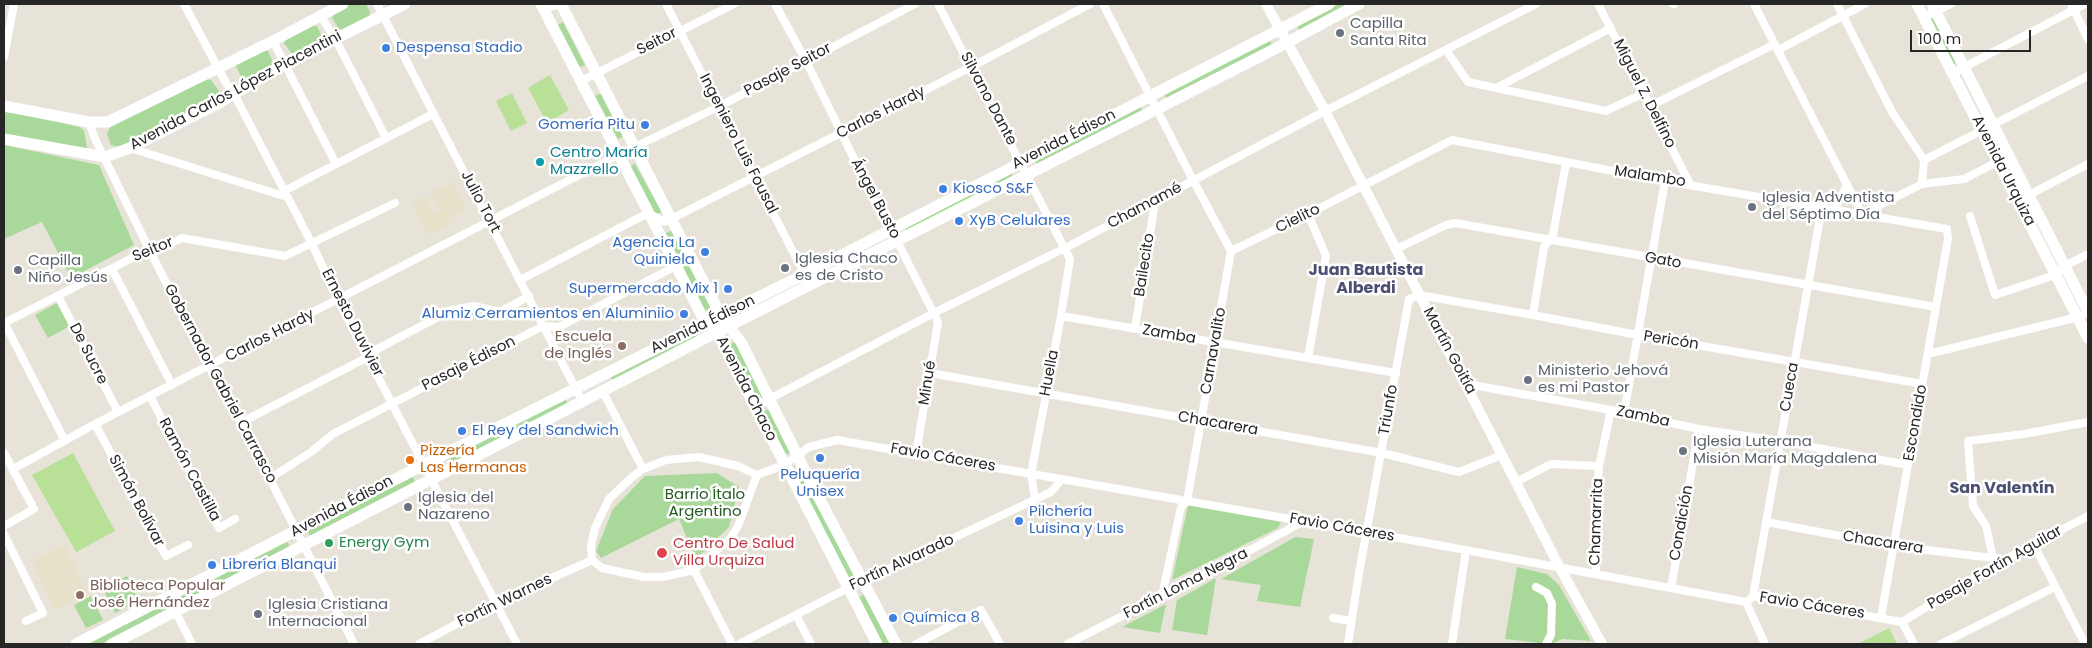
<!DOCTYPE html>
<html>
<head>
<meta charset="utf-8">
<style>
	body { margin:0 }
	#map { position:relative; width:2092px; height:648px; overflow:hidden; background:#e8e3d9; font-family:Poppins,sans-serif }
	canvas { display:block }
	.frame { position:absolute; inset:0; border:5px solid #262626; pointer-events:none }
	.scale { position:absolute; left:1910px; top:30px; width:121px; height:22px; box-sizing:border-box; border:2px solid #262626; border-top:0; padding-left:6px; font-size:15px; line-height:18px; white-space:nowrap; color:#262626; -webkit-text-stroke:4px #fff; paint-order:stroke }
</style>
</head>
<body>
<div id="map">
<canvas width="2092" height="648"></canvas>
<div class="frame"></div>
<div class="scale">100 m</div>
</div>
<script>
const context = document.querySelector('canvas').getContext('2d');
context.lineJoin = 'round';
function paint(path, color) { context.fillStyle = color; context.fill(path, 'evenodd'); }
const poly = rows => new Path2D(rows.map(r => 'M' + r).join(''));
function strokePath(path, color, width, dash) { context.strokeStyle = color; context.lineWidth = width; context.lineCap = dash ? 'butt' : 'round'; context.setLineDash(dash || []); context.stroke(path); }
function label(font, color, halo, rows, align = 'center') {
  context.font = font + ' Poppins,sans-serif'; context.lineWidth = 5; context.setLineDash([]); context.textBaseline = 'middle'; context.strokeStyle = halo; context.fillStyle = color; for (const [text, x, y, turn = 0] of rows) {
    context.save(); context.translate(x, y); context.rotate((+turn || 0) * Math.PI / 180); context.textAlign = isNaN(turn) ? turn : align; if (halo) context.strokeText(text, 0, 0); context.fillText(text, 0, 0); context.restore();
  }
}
paint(poly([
	[452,182,466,211,448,220,450,225,428,236,412,203,426,196,434,213,440,210,431,192],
	[65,545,88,593,55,609,32,561]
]), '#e8e1ca');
paint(poly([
	[350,4,366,4,370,12,368,19,344,31,339,29,332,18,336,10],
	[1339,4,1345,5,1299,30,1297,26],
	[1933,18,1956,63,1954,64,1931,19],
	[563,22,585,65,578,68,556,26],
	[310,25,317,26,322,37,320,43,296,56,292,54,284,43,288,35],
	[1270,41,1272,45,1166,98,1164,94],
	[261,50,268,51,273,62,270,69,247,81,242,79,236,66,238,60],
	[205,79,211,80,219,91,215,97,119,147,111,145,107,134,111,125],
	[602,93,624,136,618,139,595,96],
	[1140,106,1142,110,1037,165,1035,160],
	[8,111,79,127,84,130,87,148,84,149,5,134,4,132,4,113],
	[4,145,99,165,134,245,71,278,42,222,4,239],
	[635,164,662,212,655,215,629,167],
	[1011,172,1013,177,907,232,905,228],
	[673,230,712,307,705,311,666,233],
	[57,303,70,326,48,338,35,315],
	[695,332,698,337,613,381,610,375],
	[736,341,764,397,757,400,729,345],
	[565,398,568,404,450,465,447,460],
	[769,409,791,452,785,455,762,412],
	[801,469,855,575,848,578,794,472],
	[717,473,739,487,729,527,696,559,679,519,601,558,596,551,613,509,645,476],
	[413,477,416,483,310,536,307,530],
	[1188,505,1281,522,1278,528,1172,580],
	[1295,537,1314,539,1300,607,1257,601,1261,585,1221,579],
	[287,542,290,547,183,601,180,595],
	[1517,567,1547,574,1559,585,1591,641,1563,639,1549,644,1505,639],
	[127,576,139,601,115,613,103,589],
	[1216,578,1207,635,1172,630,1177,600],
	[864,594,890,644,881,644,858,598],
	[91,596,103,620,86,628,74,605],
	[163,604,166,610,101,644,87,644],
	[1166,604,1160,633,1122,627]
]), '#a9d99a');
paint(poly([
	[550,75,569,110,547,123,528,88],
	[512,93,527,123,511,131,496,101],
	[73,453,115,531,76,552,32,475],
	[1889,628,1897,644,1858,644]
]), '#b9e097');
strokePath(poly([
	[184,4,226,83,234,94,312,244,338,300,517,644],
	[377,4,582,401],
	[666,4,810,285],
	[775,4,806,61,889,230,897,241,938,322,916,454],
	[938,4,1070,259,1061,316,1031,474,1035,500],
	[1103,4,1193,180,1231,251],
	[1598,4,1690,184],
	[1673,4,1674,4],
	[1754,4,1862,214],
	[1837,4,1892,112,1924,160],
	[2071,4,2088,39],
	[543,9,562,4],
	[320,15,335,38,386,138],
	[1924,17,1951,4],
	[273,41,336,164],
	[1446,50,1468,82,1496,88,1606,111,1644,93],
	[1778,50,1865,4],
	[4,57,14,4],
	[1953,73,2085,4],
	[581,81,734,4],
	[1496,88,1611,28],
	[1650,106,1775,44],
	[89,122,95,139,151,253,209,367,247,434,354,644],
	[130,148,287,197],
	[1924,160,2088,76],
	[1922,184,1924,160],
	[284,191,433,114],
	[2027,196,2088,164],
	[1835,209,1847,184],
	[1862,214,1922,184,1964,179,1997,162],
	[1970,216,1995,295,2055,275,2065,266,2088,254],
	[1396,249,1446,225,1455,223,1936,307],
	[1231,251,1308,214,1452,140,1665,181,1947,229,1948,239,1881,617],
	[112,269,172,385],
	[520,280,648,213,665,222,671,219,971,67,1090,4],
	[58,296,118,412],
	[1533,315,1544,247,1553,235,1566,163],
	[1061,316,1396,373],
	[4,322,65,441],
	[4,323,144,252,151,253,182,238,285,256,395,203],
	[1135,329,1155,202],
	[1928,354,2082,316],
	[1308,358,1326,256,1308,214],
	[930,373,1382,453,1459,472,1502,455],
	[1467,384,1611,410,1699,429,1780,441,1908,465],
	[603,392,643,469],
	[150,396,219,528,235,519],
	[754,407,934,313,1073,244,1325,111,1536,4],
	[1624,413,1665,181],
	[240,423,368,357,379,348,452,310,474,306,500,312,529,296],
	[95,424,166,556,188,545],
	[4,453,34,509,4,526],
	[13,469,95,424,618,155,718,107,915,4],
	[757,475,738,526,730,539,694,570,663,577,644,577,602,568,592,560,591,546,595,528,609,499,632,477,643,469,666,460,699,457,738,466,757,475,784,465,809,447,837,440,1422,542,1746,602],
	[269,479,311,452,333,434,543,326,559,327,676,266],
	[1516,482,1551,464,1599,466],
	[1766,522,1894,546,1993,558,1998,563],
	[4,534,43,613,26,621],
	[2034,545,2085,644],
	[1993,558,1986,526,1973,506,1968,441,2024,434,2088,422],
	[694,570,732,644],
	[1596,574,1595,510,1599,466,1611,410],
	[1536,587,1547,593,1552,604,1551,635,1546,644],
	[1671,588,1699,429],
	[1162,596,1181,507,1187,501,1231,251],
	[1753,596,1822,207],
	[168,597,192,644],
	[1750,599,1753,596,1902,622],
	[1746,602,1765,644],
	[796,615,811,644],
	[1333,618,1351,621],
	[1902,622,1998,563,2088,516],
	[1902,622,1914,644],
	[419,644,496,603,592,560],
	[739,644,854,585,1051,492,1062,479],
	[916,644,981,610,1000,644],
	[1067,644,1217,568,1304,521],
	[1348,644,1359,573,1409,299,1419,295,1533,315,1638,335,1923,384],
	[1452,644,1466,550],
	[1941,644,2055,587]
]), '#fff', 8);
strokePath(poly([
	[1266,4,1325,111,1560,568,1602,644]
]), '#fff', 10);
strokePath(poly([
	[541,4,705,322,717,332,877,644],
	[561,4,721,316,741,342,809,479,896,644],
	[1917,4,2088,338],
	[1932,4,2088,312],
	[4,106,89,122,108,122,273,41,343,4],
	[4,139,105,157,130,148,217,104,285,64,405,4],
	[76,644,425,464,805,274,1329,4],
	[112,644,717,332,1271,51,1359,4]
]), '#fff', 11);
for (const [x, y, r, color] of [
	[1340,33,5,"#6b7280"],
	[386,48,5,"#3f7fe0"],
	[645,125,5,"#3f7fe0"],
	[540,162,5,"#0f9aa8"],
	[943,189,5,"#3f7fe0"],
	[1752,207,5,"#6b7280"],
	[959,221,5,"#3f7fe0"],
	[705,252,5,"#3f7fe0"],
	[785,268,5,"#6b7280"],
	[18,270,5,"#6b7280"],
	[728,289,5,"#3f7fe0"],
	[684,314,5,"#3f7fe0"],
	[622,346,5,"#8d6e63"],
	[1528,380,5,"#6b7280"],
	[462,431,5,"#3f7fe0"],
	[1683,451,5,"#6b7280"],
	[820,458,5,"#3f7fe0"],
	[410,460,5,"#e8710a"],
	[408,507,5,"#6b7280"],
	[1019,521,5,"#3f7fe0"],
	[329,543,5,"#2e9e5b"],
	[662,553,6,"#e0444e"],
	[212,565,5,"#3f7fe0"],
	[80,595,5,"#8d6e63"],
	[258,614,5,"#6b7280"],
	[893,618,5,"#3f7fe0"]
]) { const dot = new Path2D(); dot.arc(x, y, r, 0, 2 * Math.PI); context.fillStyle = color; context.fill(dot); strokePath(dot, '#fff', 2); }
label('15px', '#5b616d', '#fff', [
	["Capilla",1350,24],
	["Santa Rita",1350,41],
	["Iglesia Adventista",1762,198],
	["del Séptimo Día",1762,215],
	["Iglesia Chaco",795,259],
	["es de Cristo",795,276],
	["Capilla",28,261],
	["Niño Jesús",28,278],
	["Ministerio Jehová",1538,371],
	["es mi Pastor",1538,388],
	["Iglesia Luterana",1693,442],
	["Misión María Magdalena",1693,459],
	["Iglesia del",418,498],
	["Nazareno",418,515],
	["Iglesia Cristiana",268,605],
	["Internacional",268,622]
], 'left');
label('15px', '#262626', '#fff', [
	["Seitor",657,42,-27],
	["Pasaje Seitor",788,70,-28],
	["Avenida Carlos López Piacentini",236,91,-28],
	["Miguel Z. Delfino",1644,94,63],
	["Silvano Dante",988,99,62],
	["Carlos Hardy",881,113,-27],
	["Avenida Édison",1064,140,-27],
	["Ingeniero Luis Fousal",738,144,63],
	["Avenida Urquiza",2003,171,63],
	["Malambo",1650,177,9],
	["Ángel Busto",875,199,62],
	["Julio Tort",480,202,62],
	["Chamamé",1145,206,-28],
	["Cielito",1298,219,-26],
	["Seitor",153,250,-22],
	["Gato",1663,261,10],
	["Bailecito",1145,265,-81],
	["Ernesto Duvivier",352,323,63],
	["Avenida Édison",703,325,-26],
	["Zamba",1169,335,10],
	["Carlos Hardy",270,336,-27],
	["Pericón",1671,341,9],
	["Carnavalito",1214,351,-80],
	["Martín Goitía",1449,351,62],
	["De Sucre",88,354,63],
	["Pasaje Édison",469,364,-27],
	["Huella",1050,373,-79],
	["Minué",928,383,-81],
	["Gobernador Gabriel Carrasco",220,384,62],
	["Cueca",1790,387,-80],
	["Avenida Chaco",746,389,63],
	["Triunfo",1389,410,-80],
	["Zamba",1643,417,12],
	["Escondido",1916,423,-80],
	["Chacarera",1218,424,10],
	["Favio Cáceres",943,458,10],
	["Ramón Castilla",189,470,62],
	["Simón Bolívar",136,501,62],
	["Avenida Édison",342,507,-28],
	["Chamarrita",1597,522,-88],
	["Condición",1682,523,-80],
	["Favio Cáceres",1342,528,10],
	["Chacarera",1883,543,9],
	["Fortín Alvarado",902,563,-25],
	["Pasaje Fortín Aguilar",1995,568,-30],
	["Fortín Loma Negra",1186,584,-27],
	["Fortín Warnes",505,601,-26],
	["Favio Cáceres",1812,606,9]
]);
label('15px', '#366cbe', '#fff', [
	["Despensa Stadio",396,48],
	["Gomería Pitu",635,125,"right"],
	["Kiosco S&F",953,189],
	["XyB Celulares",969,221],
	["Agencia La",695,243,"right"],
	["Quiniela",695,260,"right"],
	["Supermercado Mix 1",718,289,"right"],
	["Alumiz Cerramientos en Aluminiio",674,314,"right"],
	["El Rey del Sandwich",472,431],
	["Peluquería",820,475,"center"],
	["Unisex",820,492,"center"],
	["Pilchería",1029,512],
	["Luisina y Luis",1029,529],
	["Librería Blanqui",222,565],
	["Química 8",903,618]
], 'left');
label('15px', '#0d838f', '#fff', [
	["Centro María",550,153],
	["Mazzrello",550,170]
], 'left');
label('15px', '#785e54', '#fff', [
	["Escuela",612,337],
	["de Inglés",612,354],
	["Biblioteca Popular",90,586,"left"],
	["José Hernández",90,603,"left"]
], 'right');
label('15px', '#c56008', '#fff', [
	["Pizzería",420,451],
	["Las Hermanas",420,468]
], 'left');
label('15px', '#265a20', '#fff', [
	["Barrio Ítalo",705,495],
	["Argentino",705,512]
]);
label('15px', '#27864d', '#fff', [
	["Energy Gym",339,543]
], 'left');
label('15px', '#be3a42', '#fff', [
	["Centro De Salud",673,544],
	["Villa Urquiza",673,561]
], 'left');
label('bold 16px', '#4c4f72', '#fff', [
	["Juan Bautista",1366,271],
	["Alberdi",1366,289],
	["San Valentín",2002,489]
]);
</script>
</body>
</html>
